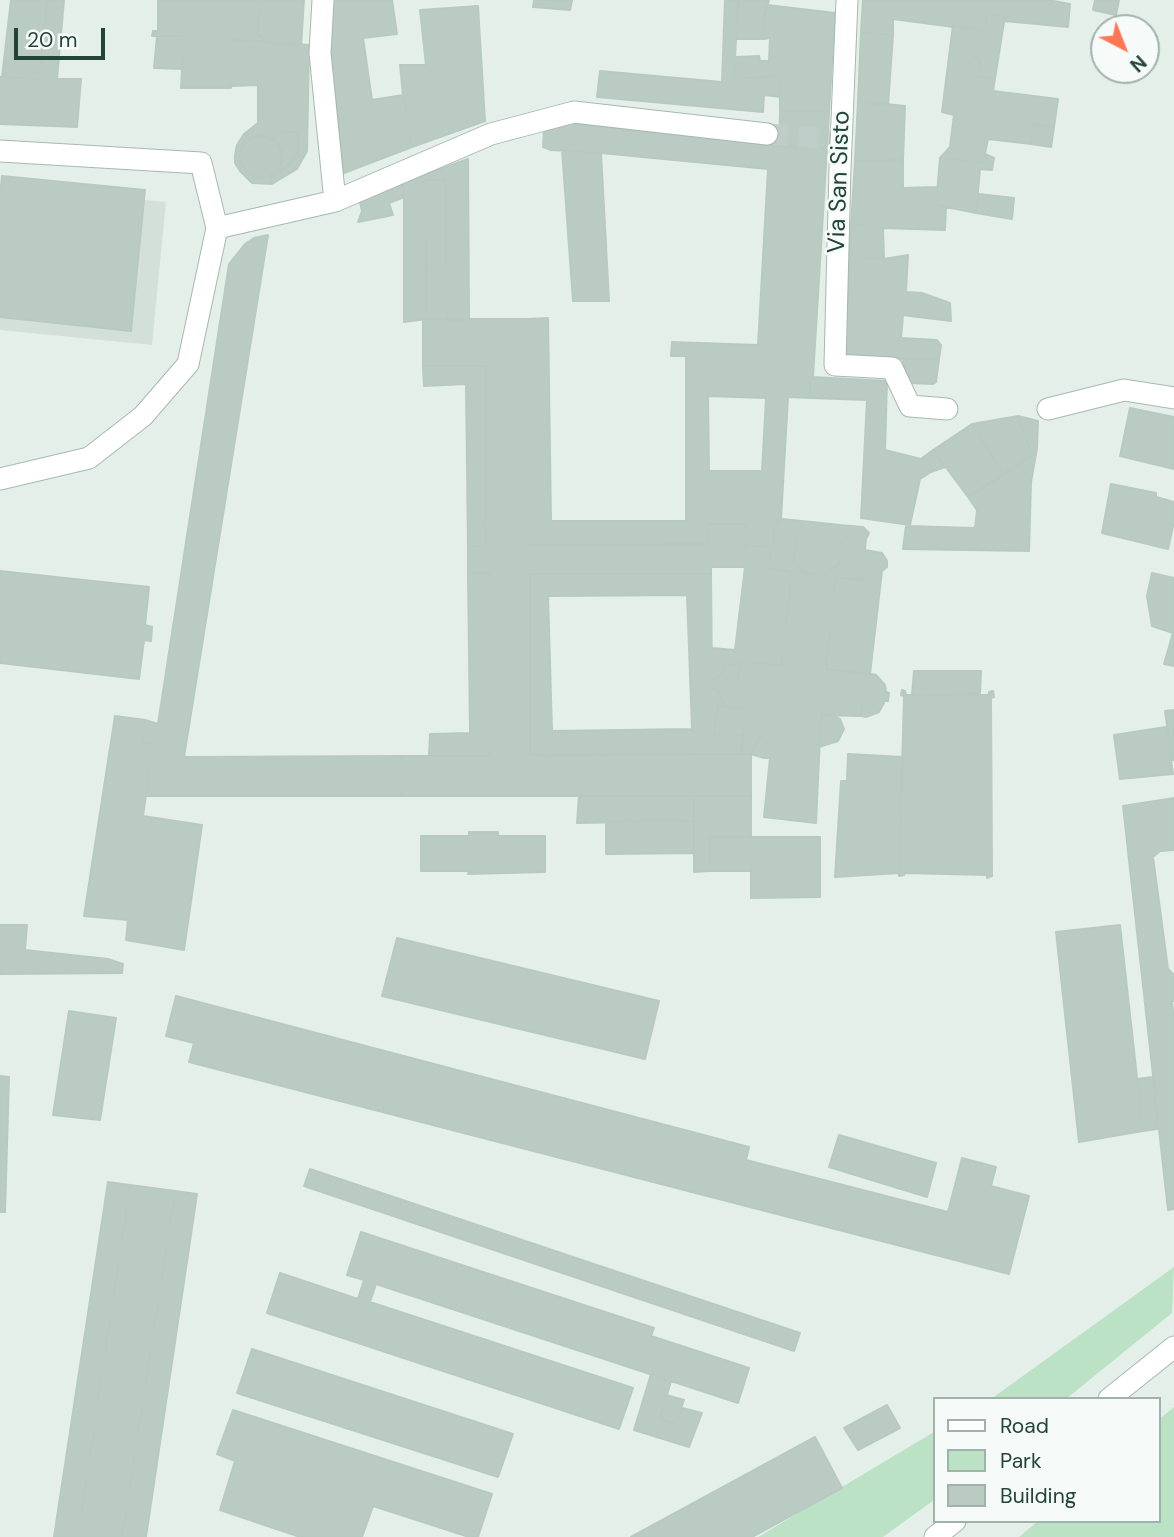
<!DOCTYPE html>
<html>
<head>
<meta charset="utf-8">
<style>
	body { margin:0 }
	#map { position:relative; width:1174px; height:1537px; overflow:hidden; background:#e5efea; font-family:"DM Sans",sans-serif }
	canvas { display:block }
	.legend { position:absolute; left:933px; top:1397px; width:228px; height:126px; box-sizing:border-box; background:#f6fbf9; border:2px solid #a1b2ac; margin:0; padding:9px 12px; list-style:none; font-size:21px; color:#224439 }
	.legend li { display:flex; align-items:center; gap:14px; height:35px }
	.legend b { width:35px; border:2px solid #a1b2ac }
	.north { position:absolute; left:1090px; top:14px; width:70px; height:70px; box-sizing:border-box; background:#f6fbf9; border:2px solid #a1b2ac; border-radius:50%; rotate:138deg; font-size:19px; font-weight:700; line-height:28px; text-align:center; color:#224439 }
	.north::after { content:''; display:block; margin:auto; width:24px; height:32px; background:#fe7754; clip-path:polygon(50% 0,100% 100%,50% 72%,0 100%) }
	.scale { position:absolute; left:14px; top:28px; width:91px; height:32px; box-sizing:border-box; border:4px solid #224439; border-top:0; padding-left:9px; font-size:21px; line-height:24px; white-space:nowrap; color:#224439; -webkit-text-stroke:5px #f6fbf9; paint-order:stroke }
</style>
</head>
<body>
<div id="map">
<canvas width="1174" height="1537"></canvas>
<ul class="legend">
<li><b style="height:9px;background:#fff"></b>Road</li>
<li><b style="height:19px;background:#bce2c5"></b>Park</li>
<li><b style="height:19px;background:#bacbc3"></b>Building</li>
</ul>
<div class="north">N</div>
<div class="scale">20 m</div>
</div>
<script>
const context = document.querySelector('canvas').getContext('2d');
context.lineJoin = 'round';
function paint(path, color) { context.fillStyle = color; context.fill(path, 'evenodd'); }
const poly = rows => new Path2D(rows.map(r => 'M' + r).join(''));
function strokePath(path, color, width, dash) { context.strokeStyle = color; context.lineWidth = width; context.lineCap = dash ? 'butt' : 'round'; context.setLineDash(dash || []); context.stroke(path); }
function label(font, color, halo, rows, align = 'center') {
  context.font = font + ' "DM Sans",sans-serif'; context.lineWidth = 5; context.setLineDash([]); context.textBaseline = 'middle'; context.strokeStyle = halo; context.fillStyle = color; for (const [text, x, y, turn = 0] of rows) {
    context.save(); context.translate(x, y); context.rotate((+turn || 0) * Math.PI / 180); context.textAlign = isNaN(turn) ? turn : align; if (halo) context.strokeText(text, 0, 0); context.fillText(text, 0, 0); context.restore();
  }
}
paint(poly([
	[0,185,166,202,152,345,0,330]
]), '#d3e0d9');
paint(poly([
	[1174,1267,1172,1313,1066,1399,991,1399],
	[1174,1407,1174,1537,1019,1537,1038,1521,1158,1521,1158,1420],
	[934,1432,934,1500,883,1537,758,1537]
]), '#bce2c5');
const building = poly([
	[11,0,47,0,40,79,2,77,11,0],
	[47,0,64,0,57,79,81,79,77,127,0,124,0,77,40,79,47,0],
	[158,0,260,0,258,37,262,36,263,41,231,40,231,88,181,88,184,36,152,36,153,31,158,31,158,0],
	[260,0,304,0,301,46,263,41,262,36,258,37,260,0],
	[329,0,392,0,397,34,363,38,372,100,403,95,412,147,344,173,330,46,329,0],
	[534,0,572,0,570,10,533,7,534,0],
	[725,0,738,0,734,79,780,76,781,97,764,95,763,112,597,97,600,71,722,82,725,0],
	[738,0,769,0,764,17,764,39,737,39,738,0],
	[863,0,1048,0,1070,4,1068,27,1005,21,1005,16,988,14,984,31,893,19,893,35,861,32,863,0],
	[1095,0,1119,0,1116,15,1093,10,1095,0],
	[768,5,835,13,829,112,780,111,780,76,734,79,736,57,759,56,760,61,769,61,770,38,764,39,764,17,768,5],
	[478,6,485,121,412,147,403,95,400,65,426,65,420,10,478,6],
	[988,14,1005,16,995,78,979,77,980,61,975,58,977,29,984,31,988,14],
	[953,25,977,29,975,58,980,61,979,77,995,78,993,91,1058,99,1054,127,1034,124,1031,144,988,139,983,163,940,158,950,147,954,115,942,112,953,25],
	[861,32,893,35,888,106,858,101,861,32],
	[157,36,184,36,183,69,154,68,157,36],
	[231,40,309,45,307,151,297,169,272,184,270,176,290,164,299,151,297,132,276,131,274,139,256,135,249,139,244,134,258,123,258,85,231,86,231,40],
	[858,101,905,106,903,160,855,161,858,101],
	[780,111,829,112,827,148,779,146,780,111],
	[563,123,779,146,827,148,813,377,810,381,810,398,788,397,781,519,775,524,772,547,745,545,745,524,708,524,708,544,528,545,528,319,548,318,551,521,686,521,686,356,671,356,672,342,758,345,768,169,601,153,551,150,543,147,544,130,563,123],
	[708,396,766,398,762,471,709,471,708,396],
	[1034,124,1054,127,1051,147,1031,144,1034,124],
	[276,131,297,132,299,151,290,164,277,172,282,153,274,139,276,131],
	[244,134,249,139,243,144,240,159,249,174,265,178,270,176,272,184,252,183,240,171,235,163,235,155,237,145,244,134],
	'240 157a21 21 0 1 1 42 0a21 21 0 1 1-42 0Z',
	[562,150,601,153,609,301,573,301,562,150],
	[985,154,994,158,992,170,980,169,976,213,936,205,940,158,983,163,985,154],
	[468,159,469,320,447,320,445,180,425,180,427,319,404,322,404,182,468,159],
	[903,160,903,188,937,187,936,205,946,206,945,230,883,228,884,259,864,258,865,224,851,225,855,161,903,160],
	[2,176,145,190,131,331,0,317,0,197,2,176],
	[425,180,445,180,447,320,427,319,425,180],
	[404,182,402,198,389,203,393,215,358,222,362,211,359,198,404,182],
	[979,194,1014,198,1012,219,976,213,979,194],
	[865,224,864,258,884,259,908,255,906,292,922,293,918,317,903,315,901,338,937,340,941,345,939,359,902,359,845,354,851,225,865,224],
	[268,235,184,757,401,756,401,796,146,796,153,744,142,743,145,720,158,724,229,264,245,244,254,238,268,235],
	[922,293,950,303,951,321,918,317,922,293],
	[423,319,528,319,528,545,708,544,708,524,745,524,745,567,711,567,711,574,530,574,530,755,751,754,751,796,401,796,401,756,489,756,489,573,468,573,468,546,485,546,486,366,423,366,423,319],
	[902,359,939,359,936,382,933,384,910,383,902,359],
	[423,366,486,366,485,546,468,546,466,384,424,386,423,366],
	[813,377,887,381,885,450,921,459,933,450,945,467,931,472,920,479,910,525,861,518,867,400,810,398,810,381,813,377],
	[1130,408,1174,417,1174,469,1120,456,1130,408],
	[1018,416,1038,421,1037,448,1031,482,1019,464,1032,455,1018,416],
	[1018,416,1032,455,1004,475,972,424,1018,416],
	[972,424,1004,475,968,497,933,450,972,424],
	[1019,464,1031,482,1029,551,903,549,906,526,975,528,977,510,968,497,1019,464],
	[1111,484,1156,493,1156,497,1174,502,1174,522,1168,549,1102,533,1111,484],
	[781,519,802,521,800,535,796,539,794,561,805,573,825,575,840,563,841,543,838,540,840,525,863,527,869,533,866,539,862,580,836,577,826,669,866,673,861,716,821,715,816,823,764,817,770,758,764,758,768,744,763,737,758,738,753,754,741,754,746,708,735,707,740,662,781,665,792,572,769,568,775,524,781,519],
	[802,521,840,525,838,540,841,543,840,563,825,575,805,573,794,561,796,539,800,535,802,521],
	[745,545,772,547,769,568,792,572,781,665,740,662,724,667,718,678,711,678,712,648,735,650,745,567,745,545],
	[865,550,882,553,887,561,887,567,882,571,870,674,826,669,836,577,862,580,865,550],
	[0,571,149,587,145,625,152,627,151,641,144,640,139,679,0,663,0,571],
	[468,573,489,573,489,756,429,756,430,734,470,733,468,573],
	[1152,573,1174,578,1174,666,1164,664,1173,633,1152,626,1147,596,1152,573],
	[530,574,711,574,712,688,718,690,724,706,718,706,714,734,744,735,741,754,530,755,530,574],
	[687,595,692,729,552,731,548,596,687,595],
	[740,662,735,707,724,706,718,690,712,688,713,678,718,678,724,667,740,662],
	[914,671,981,671,980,693,912,695,914,671],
	[866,673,876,675,885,685,886,692,889,693,888,701,885,701,879,712,866,717,861,716,866,673],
	[902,690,905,691,906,695,989,695,989,692,993,691,994,697,991,698,992,876,987,878,987,875,904,873,904,875,899,876,904,696,901,695,902,690],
	[718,706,746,708,744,735,714,734,718,706],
	[1174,710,1174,760,1172,760,1165,711,1174,710],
	[821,715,833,715,840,719,844,729,838,741,819,747,821,715],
	[115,716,145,720,142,743,153,744,143,816,202,825,184,950,126,940,128,920,84,916,115,716],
	[1166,727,1173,774,1120,779,1114,735,1166,727],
	[763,737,768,744,764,758,751,754,758,738,763,737],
	[848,754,903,757,899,873,835,877,841,781,847,781,848,754],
	[579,796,694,796,694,821,577,823,579,796],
	[694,796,751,796,751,837,709,837,709,871,694,872,694,796],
	[1174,798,1174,850,1160,851,1153,857,1168,969,1174,975,1174,1000,1172,1002,1174,1021,1174,1209,1168,1210,1123,806,1174,798],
	[606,821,694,821,694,853,606,854,606,821],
	[469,832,498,832,498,836,545,836,545,872,468,874,469,871,421,871,421,836,469,836,469,832],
	[709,837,751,837,751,871,709,871,709,837],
	[751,837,820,837,820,897,751,898,751,837],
	[0,925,27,925,25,950,108,959,123,964,122,973,0,974,0,925],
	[1120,925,1143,1131,1079,1142,1056,932,1120,925],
	[397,938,659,1001,645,1059,382,996,397,938],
	[176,996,749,1147,746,1160,948,1212,962,1158,996,1167,991,1186,1029,1196,1009,1274,189,1062,194,1043,166,1036,176,996],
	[69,1011,116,1018,100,1120,53,1115,69,1011],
	[0,1076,9,1077,5,1212,0,1212,0,1076],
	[1153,1077,1157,1129,1143,1131,1137,1079,1153,1077],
	[839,1135,936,1163,927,1197,829,1167,839,1135],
	[310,1169,800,1333,794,1351,304,1186,310,1169],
	[108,1182,130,1185,78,1537,54,1537,108,1182],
	[130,1185,175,1191,122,1537,78,1537,130,1185],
	[175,1191,197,1194,146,1537,122,1537,175,1191],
	[361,1232,654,1328,651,1336,749,1368,738,1403,376,1284,370,1302,633,1388,619,1429,267,1313,280,1273,358,1299,364,1280,347,1275,361,1232],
	[252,1349,513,1434,498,1477,237,1393,252,1349],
	[651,1374,671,1381,660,1419,676,1424,682,1408,702,1413,689,1447,634,1430,651,1374],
	[666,1395,684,1400,676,1424,660,1419,666,1395],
	[887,1405,900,1428,858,1450,844,1428,887,1405],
	[233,1410,492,1494,478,1537,469,1537,373,1506,362,1537,300,1537,220,1510,235,1461,217,1454,233,1410],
	[815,1437,842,1488,752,1537,631,1537,815,1437]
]);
paint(building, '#bacbc3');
strokePath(building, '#b7cac1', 2);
strokePath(poly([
	[767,134,841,140]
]), '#becdc7', 21, [21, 10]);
const minor = poly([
	[323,0,320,53,335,201],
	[847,0,840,168,835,365,892,368,910,406,947,409],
	[0,151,201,163,217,228,188,364,143,416,89,458,0,479],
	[217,228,335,201,491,134,574,112,767,134],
	[1048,409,1124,390,1174,398],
	[1109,1399,1174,1347],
	[935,1537,955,1521]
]);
strokePath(minor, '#a7b8b1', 23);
strokePath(minor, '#fff', 21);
label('24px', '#224439', '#f6fbf9', [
	["Via San Sisto",840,182,-88]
]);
</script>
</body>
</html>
